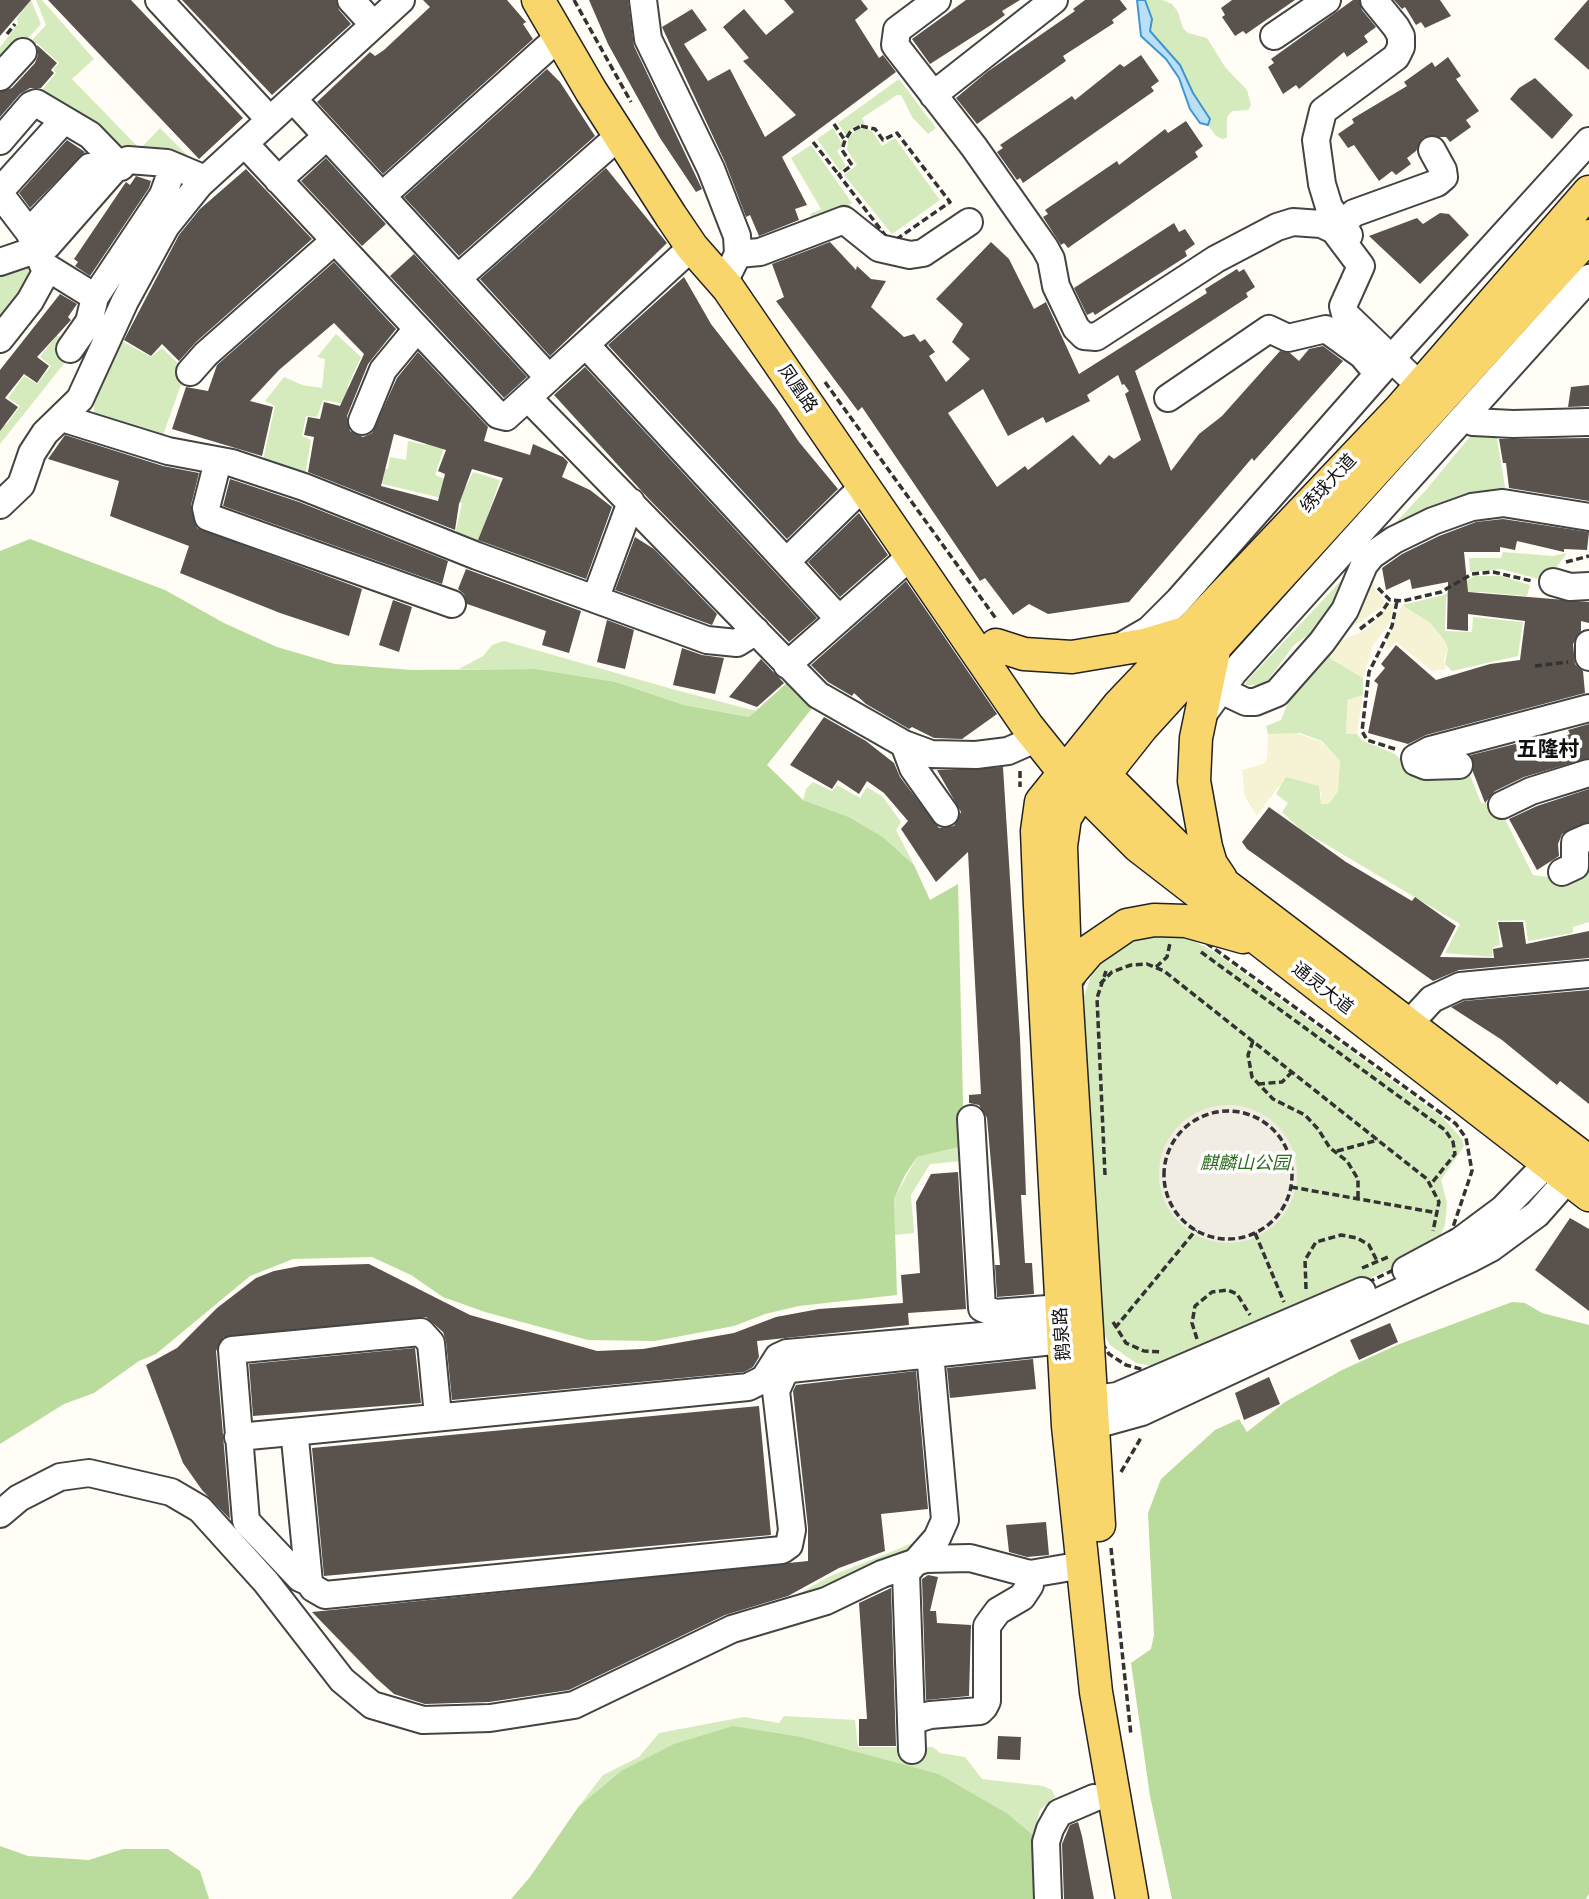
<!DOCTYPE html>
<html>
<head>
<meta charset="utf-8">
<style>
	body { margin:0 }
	canvas { display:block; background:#fffdf5 }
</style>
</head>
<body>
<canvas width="1589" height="1899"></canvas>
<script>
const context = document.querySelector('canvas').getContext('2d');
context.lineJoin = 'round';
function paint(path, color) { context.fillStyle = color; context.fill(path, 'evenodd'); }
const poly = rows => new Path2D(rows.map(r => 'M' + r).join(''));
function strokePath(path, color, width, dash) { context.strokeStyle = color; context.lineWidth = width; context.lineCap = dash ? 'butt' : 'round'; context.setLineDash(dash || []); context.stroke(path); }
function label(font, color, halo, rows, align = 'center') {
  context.font = font + ' "Times New Roman","Noto Sans SC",serif'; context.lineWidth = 7; context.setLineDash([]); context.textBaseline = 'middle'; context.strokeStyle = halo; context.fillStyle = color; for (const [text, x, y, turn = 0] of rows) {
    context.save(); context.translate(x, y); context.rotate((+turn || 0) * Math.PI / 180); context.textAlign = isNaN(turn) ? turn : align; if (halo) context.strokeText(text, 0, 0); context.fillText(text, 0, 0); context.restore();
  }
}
paint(poly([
	[1370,571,1375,589,1386,604,1340,636],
	[1391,603,1394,604,1390,622,1372,647,1363,678,1331,659,1330,649,1335,643,1366,630],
	[1402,605,1430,623,1445,641,1448,649,1444,660,1446,669,1432,671,1396,642,1386,651,1387,639],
	[1363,695,1357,734,1346,734,1349,700],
	[1293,732,1322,742,1340,761,1338,791,1330,804,1321,804,1321,792,1278,787,1257,816,1245,797,1242,770,1263,764,1267,758,1268,734]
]), '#f6f3d4');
paint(poly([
	[28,0,31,0,41,24,0,69,0,47,18,24,17,19],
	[36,0,42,0,94,59,72,79,140,149,160,128,199,167,128,158,45,98,41,91,56,73,53,69,59,63,37,43,26,54,22,51,46,25],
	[1145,0,1162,0,1172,4,1178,12,1183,28,1188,33,1207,38,1225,67,1247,90,1251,105,1248,110,1232,111,1227,117,1227,138,1222,139,1215,135,1208,125,1210,118,1193,93,1180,65,1155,40,1150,31,1152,19],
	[899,79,936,128,928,134,912,117,901,95,897,95,862,118,865,124,855,126,846,135,838,123],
	[833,128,843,145,837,151,846,166,840,171,817,139],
	[865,128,872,131,882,146,895,138,940,200,892,234,844,175,857,165,847,150,848,138,858,129],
	[811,145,852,203,812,222,810,214,821,209,791,158],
	[23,264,34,270,0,330,0,270],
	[336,334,361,357,347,387,354,391,351,405,323,400,317,417,306,416,302,436,311,440,304,481,261,469,275,406,265,401,284,377,302,385,322,388,325,359,317,357],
	[57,335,68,341,74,351,0,444,0,422,6,425,20,406,8,398,24,376,37,384,51,366,40,357],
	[118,339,151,357,162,348,183,368,184,376,161,441,97,417,94,412,94,395],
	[430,431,447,439,435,475,466,487,473,472,500,480,481,535,564,542,553,578,453,543,462,503,379,483,382,468,388,469,390,457,406,460,408,441,426,445],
	[1473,433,1496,433,1507,499,1495,490,1489,491,1415,522,1317,629,1294,645,1268,680,1259,685,1246,685,1246,682,1426,490],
	[1503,552,1553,556,1567,553,1546,581,1501,569,1470,572,1469,558,1501,558],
	[1474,576,1501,576,1530,585,1527,596,1481,592,1473,592,1472,598,1446,597,1445,631,1472,632,1473,617,1523,622,1518,656,1452,671,1445,664,1448,649,1445,641,1430,623,1402,605,1444,595],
	[504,641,672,689,756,711,749,717,684,705,616,682,536,669,459,669,483,656,492,645],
	[1330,649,1331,659,1363,678,1363,695,1348,700,1346,734,1357,734,1363,741,1395,754,1403,762,1467,767,1481,803,1497,803,1533,875,1547,877,1589,855,1589,922,1573,927,1573,933,1528,941,1525,920,1497,921,1500,945,1493,947,1492,957,1445,953,1460,924,1300,829,1282,812,1288,803,1276,794,1286,777,1319,786,1321,804,1329,804,1338,791,1340,761,1322,741,1300,733,1268,734,1266,726,1281,720,1289,700],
	[813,782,832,791,837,785,860,798,867,787,883,797,901,822,896,830,914,865,883,837,849,817,803,800,806,789],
	[1136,934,1180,934,1213,951,1442,1117,1462,1139,1464,1146,1441,1180,1447,1203,1445,1225,1438,1241,1425,1253,1353,1286,1158,1367,1136,1363,1110,1345,1100,1327,1097,1296,1084,996,1093,970,1108,951],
	[964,1146,962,1161,930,1164,911,1195,914,1233,895,1235,894,1199,917,1157],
	[928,1537,917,1549,836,1589,790,1599,828,1577],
	[784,1716,855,1720,858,1747,933,1747,940,1753,965,1757,982,1779,1043,1786,1052,1790,1055,1797,1040,1810,1033,1835,1007,1813,939,1774,844,1749,621,1771,579,1806,603,1775,639,1757,659,1733,744,1717,779,1723]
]), '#d5ebbd');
paint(poly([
	[30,539,165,590,224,623,277,647,335,664,412,670,536,669,616,682,684,705,749,717,790,680,817,702,767,765,803,800,849,817,883,837,914,865,930,900,958,884,964,1146,917,1157,905,1175,894,1199,897,1295,799,1306,765,1314,734,1326,655,1341,588,1340,485,1312,443,1297,411,1275,372,1257,293,1259,250,1276,156,1354,139,1361,94,1393,64,1404,0,1444,0,551],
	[1512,1302,1525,1303,1542,1313,1589,1325,1589,1894,1586,1899,1172,1899,1150,1796,1131,1663,1151,1649,1154,1635,1148,1513,1161,1479,1215,1430,1239,1419,1247,1432,1285,1402,1342,1370,1397,1345],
	[733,1726,801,1737,939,1774,1007,1813,1033,1835,1038,1852,1041,1899,511,1899,530,1877,579,1806,621,1771,674,1744],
	[0,1846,28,1856,89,1860,123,1849,168,1849,200,1871,209,1899,0,1899]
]), '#b9dc9c');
paint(poly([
	'1159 1174a69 69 0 1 1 138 0a69 69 0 1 1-138 0Z'
]), '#f1ede2');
const water = poly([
	[1137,0,1145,0,1152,19,1150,31,1180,65,1193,93,1210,119,1208,125,1200,123,1190,109,1179,78,1166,59,1141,36,1137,0]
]);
paint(water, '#b9e0f7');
strokePath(water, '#3f96cf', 2);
paint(poly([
	[0,0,31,0,0,36],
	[48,0,131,0,243,118,199,159],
	[182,0,336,0,339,10,351,24,272,95],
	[423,0,507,0,526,22,523,24,533,39,383,174,317,102,370,52,375,56,384,50,430,7],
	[589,0,628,0,634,46,702,189,696,192,660,138,608,44],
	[784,0,861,0,868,9,855,20,879,58,883,55,896,72,782,157,807,205,795,209,799,220,759,236,750,215,746,217,725,162,662,27,692,9,707,30,684,44,708,81,730,69,765,137,796,115,743,61,749,58,723,27,744,9,766,35,794,12],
	[966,0,1020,0,1002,11,1005,15,991,25,930,64,912,39],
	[1085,0,1120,0,1127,9,1112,20,1114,23,1063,56,1066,61,977,124,956,98,987,72,1075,11,1073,9],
	[1232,0,1295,0,1246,34,1243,31,1235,36,1222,17,1225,15,1221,8],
	[1353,0,1359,0,1362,10,1376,27,1364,36,1368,42,1347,57,1344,52,1299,89,1296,85,1283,94,1268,67,1274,63,1271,59],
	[1394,0,1440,0,1451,16,1425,28,1421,22,1416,25,1405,7,1402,9],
	[1588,0,1589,0,1589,70,1554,39],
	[37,45,57,63,51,70,54,73,41,88,30,88,20,94,0,117,0,92,12,88,35,63,38,55],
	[1141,55,1159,81,1151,87,1154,91,1023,183,1020,178,1017,180,997,152,1003,148,1000,145,1072,96,1075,100,1120,64,1124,67],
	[1448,57,1461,76,1456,79,1479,111,1466,120,1471,127,1450,142,1446,137,1424,137,1416,151,1407,158,1411,164,1396,175,1392,171,1379,181,1354,145,1348,148,1338,134,1354,123,1352,119,1407,86,1404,82,1432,62,1435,67],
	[547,69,560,82,595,136,459,256,404,197],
	[1535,78,1573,115,1552,139,1510,99,1519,88],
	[1186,121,1203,146,1195,152,1198,157,1068,248,1064,243,1061,245,1043,217,1048,214,1045,210,1117,161,1119,165,1165,129,1168,133],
	[67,140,85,152,30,208,19,193],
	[326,158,386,224,362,246,301,181],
	[606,168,667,243,550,356,480,279],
	[246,169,312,239,196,342,179,361,162,344,151,356,124,340,179,235,200,209],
	[136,176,151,181,149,188,90,276,75,266,78,262,74,259,126,182,130,185],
	[1440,213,1449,214,1469,235,1420,284,1369,236,1417,218,1423,224],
	[1174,223,1179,232,1185,229,1195,244,1185,251,1187,256,1095,315,1093,312,1087,315,1074,288],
	[830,242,856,270,857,266,871,279,886,281,871,307,904,337,914,334,920,342,925,339,935,352,929,356,946,382,970,359,952,342,963,324,936,299,991,242,1009,259,1034,309,1046,302,1079,374,1207,293,1205,289,1237,269,1239,272,1244,269,1255,287,1246,293,1248,297,1135,371,1171,471,1199,434,1222,416,1280,351,1290,353,1299,361,1309,349,1323,346,1343,361,1254,461,1252,458,1129,602,1048,614,1029,604,1013,615,985,578,980,581,862,407,858,411,776,301,784,297,772,264],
	[1118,375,1122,385,1124,384,1129,391,1125,394,1141,440,1114,459,1109,455,1100,465,1073,435,1028,470,1025,466,997,487,948,413,983,389,1008,436,1043,417,1046,423,1090,401,1087,395],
	[414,254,527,377,504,398,390,276],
	[334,262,396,329,368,364,347,416,350,431,363,437,372,433,397,378,418,352,488,427,484,441,530,455,533,444,563,457,568,462,562,477,590,490,612,507,586,579,478,540,503,478,472,469,459,504,455,530,308,472,314,437,304,435,308,417,320,419,324,402,340,406,364,354,334,323,279,370,250,401,273,407,262,456,172,429,186,387,208,391,217,365],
	[394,434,446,450,438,471,445,474,438,501,381,486],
	[684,277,711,324,777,409,799,442,838,489,787,539,608,345],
	[60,294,77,304,68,317,71,320,37,357,49,366,37,383,24,374,5,398,18,407,0,431,0,370],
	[585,367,817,618,789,642,648,498,554,395],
	[1589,385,1589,406,1568,407,1571,387],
	[65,435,163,466,199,473,191,505,197,528,362,589,349,636,280,613,180,573,189,546,110,516,119,481,48,459],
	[1589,438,1589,501,1509,488,1506,463,1503,463,1499,439],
	[230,479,299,502,448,561,442,584,223,506],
	[859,513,888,555,840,597,808,562],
	[1503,519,1589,532,1587,550,1564,549,1564,552,1517,541,1515,550,1500,547,1500,552,1464,552,1468,592,1589,602,1589,623,1581,621,1581,631,1573,644,1575,664,1583,671,1585,693,1426,735,1408,744,1368,733,1378,684,1374,681,1385,668,1381,664,1396,645,1436,680,1490,664,1520,660,1525,621,1468,614,1468,631,1447,629,1448,582,1412,589,1410,579,1386,590,1382,568,1402,554,1439,536,1476,522],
	[635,537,654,549,717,614,712,625,615,590],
	[466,569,581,611,569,653,542,645,546,631,467,604,464,594,458,589],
	[906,581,997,714,962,739,934,738,912,727,909,729,866,704,854,693,852,696,828,682,811,665],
	[393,600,412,607,399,652,379,645],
	[607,620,634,630,625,669,597,662],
	[682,648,702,655,724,658,715,694,673,685],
	[761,659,784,683,757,707,729,697],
	[824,717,866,741,894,763,900,777,939,828,954,826,961,812,937,770,1003,767,1020,1038,1026,1195,1021,1195,1025,1263,1032,1263,1034,1294,997,1297,995,1265,1000,1265,987,1118,979,1105,969,1103,969,1095,981,1094,968,852,936,882,901,829,908,821,884,793,867,781,859,794,838,780,832,789,790,765],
	[1589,724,1589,758,1524,777,1495,791,1485,803,1473,772,1471,755,1535,739,1539,747,1570,734,1568,730],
	[1589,789,1589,822,1562,834,1558,844,1559,856,1537,870,1509,819,1537,806],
	[1269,807,1346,862,1412,901,1415,897,1456,926,1440,957,1494,958,1493,949,1503,947,1498,922,1523,922,1526,944,1589,931,1589,958,1459,970,1433,981,1247,849,1242,842],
	[1589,990,1589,1104,1560,1081,1557,1085,1502,1040,1451,1007,1464,1001],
	[958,1172,966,1309,908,1313,909,1325,757,1341,759,1357,753,1367,744,1372,452,1400,446,1341,443,1332,426,1317,224,1337,216,1351,230,1519,202,1490,183,1463,146,1365,177,1348,217,1308,256,1278,274,1271,300,1266,369,1264,470,1315,597,1351,643,1349,734,1333,776,1317,819,1309,903,1303,901,1275,920,1273,916,1202,931,1174],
	[1570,1218,1589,1229,1589,1311,1535,1270],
	[1390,1323,1398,1342,1359,1360,1350,1340],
	[415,1348,421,1403,253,1416,249,1364],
	[1033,1359,1036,1389,950,1398,947,1368],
	[916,1371,928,1509,881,1514,885,1551,839,1568,788,1596,725,1615,569,1690,489,1702,425,1704,409,1699,394,1694,376,1678,312,1612,808,1561,808,1528,793,1391,796,1385],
	[1269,1377,1280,1404,1244,1420,1235,1393],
	[759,1406,771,1535,324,1576,312,1448],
	[1046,1522,1049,1555,1027,1557,1009,1552,1006,1525],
	[928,1575,938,1577,930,1611,936,1611,937,1623,971,1625,969,1696,926,1700,922,1579],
	[891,1588,896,1746,859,1746,859,1719,867,1719,859,1603],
	[998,1736,1021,1737,1020,1760,997,1759],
	[1078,1822,1082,1836,1094,1899,1064,1899,1062,1844,1070,1825]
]), '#5a524d');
const minor = poly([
	[159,0,270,120],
	[351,0,373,24],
	[643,0,648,39,711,169,737,236,738,254,729,272],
	[937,0,897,30,895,45,974,147,1045,248,1051,259,1056,286,1076,328,1084,336,1096,337,1216,259,1277,227,1293,222,1321,224,1334,230,1361,266,1343,306,1345,314,1420,386],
	[1274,36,1327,0],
	[0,77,23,52],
	[933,95,1054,0],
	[0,141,31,105,36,103,90,135,121,167],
	[245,144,498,415,506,417,549,378,293,99],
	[278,180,326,137],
	[0,191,63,121],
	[0,194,29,232,46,272,30,301,0,339],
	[383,195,559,37],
	[1341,225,1354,213,1437,183,1444,177,1443,170,1432,150],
	[29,232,90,167],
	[1349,235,1329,207,1322,184,1316,140,1323,111,1396,57,1401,47,1401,36,1396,27,1374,0],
	[738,254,760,252,844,220,879,248,910,255,923,253,969,222],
	[0,262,47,246,119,164,128,160,167,163,205,179],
	[45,266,95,297],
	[459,277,619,136],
	[586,345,839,619],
	[70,349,89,322,95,297,163,195,172,170],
	[190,372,206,354,333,242],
	[549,378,692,247],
	[528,398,818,695,904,744,931,754,976,755,1008,751,1033,740],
	[1168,398,1269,329,1288,338,1326,329,1362,355,1378,374],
	[62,418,168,451,232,463,304,487,477,556,707,640,737,643,756,631],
	[1463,418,1473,422,1513,424,1589,422],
	[362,421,383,370,417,329],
	[218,461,206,508,208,517,452,604],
	[0,505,21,485,32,453,45,433,80,399,125,301,166,226,199,185,401,0],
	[787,561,864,486],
	[1553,582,1570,587,1589,586],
	[596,597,631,502],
	[1589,644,1589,657],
	[1123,645,1149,630,1179,600,1400,349,1589,141],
	[787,665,912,555],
	[1223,685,1229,694,1246,702,1255,702,1277,693,1322,642,1345,610,1364,565,1372,555,1394,540,1433,521,1472,507,1503,503,1589,517],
	[1204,713,1234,672,1589,278],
	[904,744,913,768,945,813],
	[1459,765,1426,766,1416,762,1415,758,1430,750,1589,708],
	[1502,805,1531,791,1589,773],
	[1562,872,1575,866,1575,843,1589,837],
	[1408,1025,1432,999,1460,986,1589,974],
	[971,1119,982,1308,995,1313,1061,1308],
	[1406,1270,1460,1241,1503,1209,1562,1148],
	[1062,1329,787,1353,778,1357,764,1379,748,1387,302,1431,295,1439,309,1582,313,1588,325,1595,782,1550,789,1545,792,1530,776,1391,783,1375,790,1369,1063,1340],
	[1073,1402,1117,1396,1362,1291],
	[1074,1426,1095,1425,1142,1412,1470,1259,1491,1248,1537,1214,1582,1163],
	[238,1437,302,1431],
	[0,1514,19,1498,60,1477,89,1473,171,1492,200,1509,266,1582,342,1680,372,1705,423,1720,490,1718,574,1705,732,1629,826,1601,882,1574,925,1559,970,1558,1030,1574,1083,1565],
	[309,1582,300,1578,246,1521,232,1350,421,1332,431,1343,438,1416],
	[911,1721,930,1715,980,1711,984,1707,987,1701,987,1626,998,1611,1022,1597,1030,1585,1030,1574],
	[912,1750,906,1573,937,1538,945,1520,930,1353],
	[1048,1899,1046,1842,1050,1829,1059,1813,1094,1798]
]);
const major = poly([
	[538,0,591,91,671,216,692,247,728,288,1028,727,1064,772,1138,846,1589,1195],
	[996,645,1024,654,1072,657,1144,645,1188,632],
	[1214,651,1196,738,1194,781,1206,847,1211,864,1221,879],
	[1089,760,1183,853,1589,1162],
	[1065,979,1089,951,1127,925,1154,920,1186,921,1243,937],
	[1099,1525,1066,989,1061,846,1065,818,1076,800,1104,775,1142,727,1589,236],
	[1132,1899,1096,1692,1068,1426,1040,906,1037,831,1041,802,1119,705,1401,408,1589,192]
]);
strokePath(minor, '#444', 30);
strokePath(major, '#222', 35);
strokePath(poly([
	[574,0,631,102],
	[7,34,15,24],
	[834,124,844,139],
	[861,126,875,129,883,140,897,133,950,202,891,243,839,175,852,165,842,150,845,140,851,131,861,126],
	[813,142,839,175],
	[825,382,997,620],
	[1566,562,1589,556],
	[1378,588,1390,600,1403,601,1441,592,1472,574,1493,572,1532,581],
	[1360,629,1381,613,1390,600],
	[1535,666,1568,662],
	[1395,749,1367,740,1362,731,1369,672,1392,626,1397,601],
	[1020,771,1020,787],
	[1157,928,1182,932,1205,942,1456,1124,1466,1138,1472,1171,1452,1230,1433,1251,1352,1290,1152,1372,1126,1365,1109,1354,1097,1335,1079,994,1091,963,1107,946,1138,931,1157,928],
	[1201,952,1445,1130,1453,1142,1455,1154,1431,1184],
	[1156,967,1167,957,1170,943],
	[1100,984,1112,972,1131,965,1147,964,1164,971,1427,1179,1439,1202,1433,1231],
	[1253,1041,1248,1055,1252,1077,1273,1099,1305,1115,1318,1129,1330,1148,1347,1161,1358,1179,1358,1199],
	[1258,1084,1282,1082,1292,1072],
	'1164 1175a64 64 0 1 1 128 0a64 64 0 1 1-128 0Z',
	[1337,1151,1378,1140],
	[1105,1175,1097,998,1106,971],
	[1291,1187,1438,1213],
	[1255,1233,1284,1302],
	[1362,1268,1388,1257],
	[1306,1289,1305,1260,1316,1242,1341,1235,1357,1238,1369,1245,1377,1261],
	[1113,1322,1126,1343,1144,1351,1162,1352],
	[1115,1328,1196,1230],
	[1197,1339,1192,1323,1195,1306,1212,1292,1228,1290,1237,1294,1250,1315],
	[1121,1472,1142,1436],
	[1111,1548,1131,1735]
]), '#333', 3.5, [7, 3.5]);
strokePath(minor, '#fff', 26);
strokePath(major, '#f9d66b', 32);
label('18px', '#111', '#fff', [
	["凤凰路",797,389,55],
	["绣球大道",1329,484,-47],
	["通灵大道",1322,989,38],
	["鹅泉路",1063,1334,-94]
]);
label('italic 18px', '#2f6b1f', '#fff', [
	["麒麟山公园",1245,1164]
]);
label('bold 21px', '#111', '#fff', [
	["五隆村",1548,751]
]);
</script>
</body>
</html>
